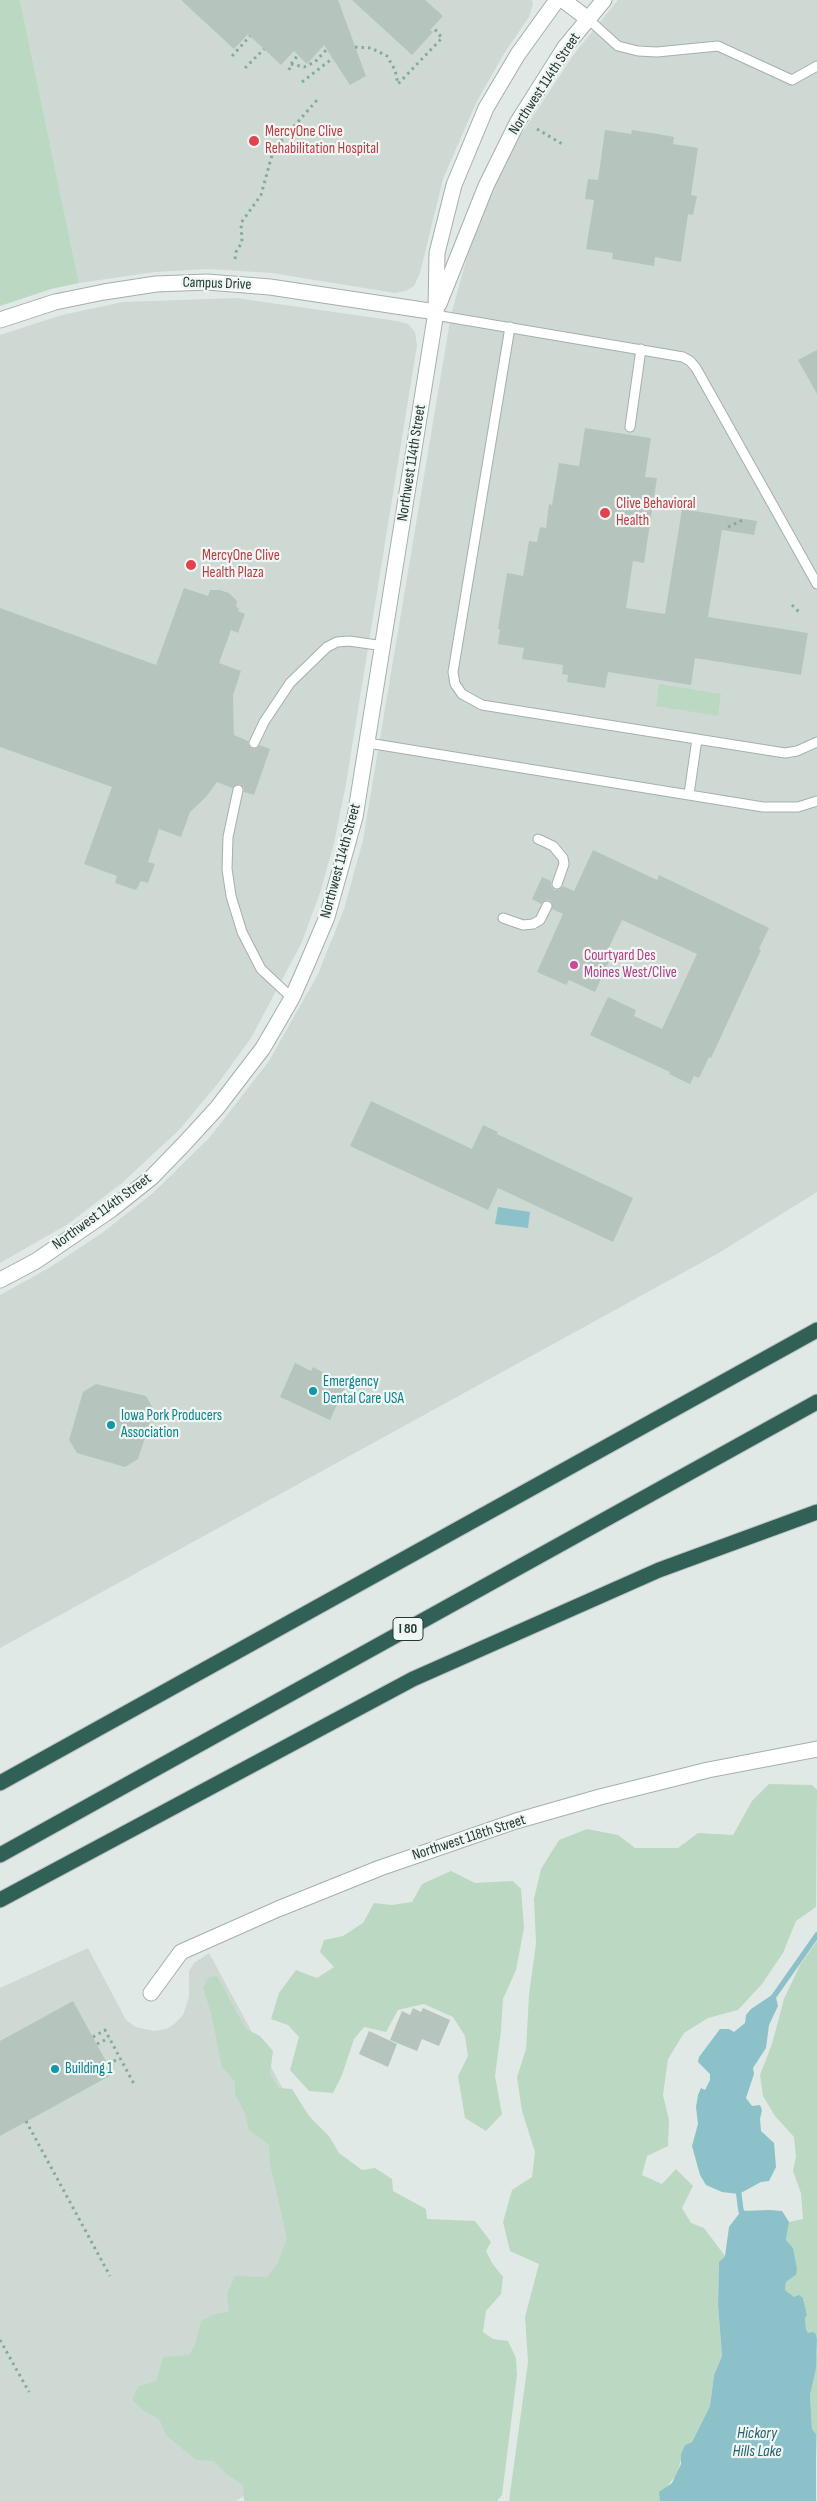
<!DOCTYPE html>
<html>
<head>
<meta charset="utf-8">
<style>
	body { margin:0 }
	canvas { display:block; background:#e0e9e5 }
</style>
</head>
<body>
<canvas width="817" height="2501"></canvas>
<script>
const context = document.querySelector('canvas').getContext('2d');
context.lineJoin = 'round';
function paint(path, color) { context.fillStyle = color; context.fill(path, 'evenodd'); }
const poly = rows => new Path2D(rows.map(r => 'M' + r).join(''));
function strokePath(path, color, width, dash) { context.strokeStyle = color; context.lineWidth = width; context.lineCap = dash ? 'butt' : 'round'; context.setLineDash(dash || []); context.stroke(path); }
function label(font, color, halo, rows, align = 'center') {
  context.font = font + ' "Sofia Sans Condensed",sans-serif'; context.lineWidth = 4.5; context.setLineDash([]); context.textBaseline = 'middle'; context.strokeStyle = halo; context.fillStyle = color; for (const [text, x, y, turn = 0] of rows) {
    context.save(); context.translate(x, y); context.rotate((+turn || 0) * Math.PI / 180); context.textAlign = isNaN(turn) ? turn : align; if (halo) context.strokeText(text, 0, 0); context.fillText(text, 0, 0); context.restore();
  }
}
paint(poly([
	[20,0,532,0,533,4,529,17,505,52,476,103,443,179,420,273,414,286,406,291,395,293,272,273,208,269,155,272,79,283],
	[618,0,817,0,817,1192,717,1254,0,1648,0,1295,49,1268,102,1233,153,1193,210,1137,269,1061,318,974,344,909,363,840,451,315,470,246,489,197,518,139,574,54],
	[236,298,397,321,408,324,415,332,417,345,346,784,334,843,320,893,301,944,251,1038,219,1082,180,1129,122,1183,68,1224,0,1263,0,335,62,315,123,302],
	[88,1948,126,2020,136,2027,154,2031,166,2029,173,2025,183,2015,189,1997,189,1971,194,1963,209,1953,444,2385,235,2501,0,2501,0,1988]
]), '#cfd9d4');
paint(poly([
	[0,0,20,0,79,283,51,289,0,306],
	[659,684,721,694,718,716,656,706],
	[769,1784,812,1785,817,1790,816,1907,796,1921,783,1953,762,1984,738,2010,708,2018,684,2033,668,2059,663,2095,669,2120,668,2146,647,2156,642,2175,662,2184,676,2169,693,2186,682,2208,691,2223,704,2228,725,2256,719,2262,718,2305,722,2356,714,2375,710,2406,692,2442,685,2445,677,2474,665,2489,660,2501,509,2501,528,2362,525,2317,539,2264,510,2251,503,2222,512,2190,532,2177,535,2152,522,2111,517,2077,526,2049,529,1995,536,1943,534,1899,541,1869,559,1840,587,1829,618,1835,635,1848,678,1848,698,1833,733,1835,752,1801],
	[451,1871,475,1883,513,1881,521,1889,524,1928,516,1970,503,1999,501,2031,495,2076,502,2114,486,2131,465,2118,458,2076,468,2056,465,2036,453,2017,424,2004,398,2010,386,2032,364,2027,354,2039,342,2075,333,2093,309,2091,290,2070,299,2037,288,2025,271,2019,279,1993,296,1970,317,1978,334,1967,320,1952,324,1940,343,1936,363,1923,374,1903,392,1905,412,1902,422,1884],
	[817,1941,817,2339,816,2334,808,2333,806,2329,805,2318,807,2315,803,2298,794,2297,785,2290,786,2282,796,2275,793,2248,786,2240,789,2222,803,2219,801,2193,793,2171,796,2157,794,2137,775,2116,763,2096,760,2075,772,2044,784,1999,800,1965],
	[217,1976,246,2029,260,2036,273,2051,270,2074,279,2088,292,2089,309,2116,329,2136,339,2153,362,2170,375,2168,392,2179,393,2191,426,2209,427,2219,475,2221,491,2242,486,2251,492,2263,503,2277,501,2294,486,2311,483,2332,493,2339,508,2341,516,2358,517,2375,502,2495,497,2501,244,2501,243,2485,226,2474,214,2461,196,2460,167,2436,159,2419,143,2410,132,2400,138,2387,156,2381,163,2357,189,2355,195,2345,201,2321,215,2314,229,2312,227,2294,235,2276,267,2277,277,2264,287,2238,270,2164,269,2145,249,2130,245,2113,235,2094,235,2082,222,2067,211,2013,203,1988,209,1977],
	[817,2352,817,2459,816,2434,812,2429,810,2395]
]), '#bbd9c2');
paint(poly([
	[498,1207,530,1212,528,1228,495,1224],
	[775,1993,778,2006,769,2025,766,2048,753,2068,754,2074,746,2098,752,2106,760,2105,762,2110,760,2119,761,2131,774,2143,776,2167,769,2181,761,2182,739,2194,722,2192,706,2185,700,2175,692,2146,698,2124,696,2107,698,2095,701,2088,705,2090,710,2080,710,2074,698,2062,699,2057,720,2029,729,2029,734,2032,745,2023,746,2015,751,2009],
	[770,2210,782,2211,789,2222,786,2240,793,2248,797,2269,796,2275,786,2282,785,2290,794,2297,799,2295,803,2298,807,2315,805,2318,806,2329,808,2333,813,2332,816,2334,817,2339,816,2368,810,2395,812,2429,816,2434,816,2501,660,2501,659,2492,672,2483,681,2464,681,2454,685,2445,692,2442,710,2406,714,2375,722,2356,718,2305,719,2262,725,2256,729,2227,741,2211]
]), '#8dc1c9');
strokePath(poly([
	[772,1999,817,1935],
	[738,2188,741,2211,746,2216]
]), '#8dc1c9', 5.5);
paint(poly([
	[181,0,338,0,366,76,350,85,324,45,307,64,294,51,281,65,248,34,234,49],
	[352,0,425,0,443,16,430,30,433,32,412,55],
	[605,130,631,134,632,130,658,134,674,137,673,144,698,148,691,195,697,196,693,215,688,214,681,262,655,257,654,266,612,259,613,253,586,249,594,200,585,199,588,179,598,180],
	[817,350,817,394,798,360],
	[585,428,651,438,645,477,657,478,644,563,633,561,626,608,665,614,682,509,757,521,754,535,722,530,708,617,808,633,801,675,695,658,691,685,608,672,605,688,567,682,568,675,562,674,563,665,522,659,524,648,498,644,500,629,498,629,507,573,523,576,529,541,537,542,540,527,546,528,549,504,552,505,559,463,579,466],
	[184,588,208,596,210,590,220,590,229,593,237,601,236,607,239,608,238,611,245,614,238,633,231,630,219,663,241,671,233,695,234,735,248,741,249,746,252,749,257,748,260,745,270,749,254,795,244,792,244,788,240,784,232,788,217,782,206,797,190,812,181,837,159,829,148,862,155,864,148,883,141,881,136,890,115,883,117,876,84,864,112,787,0,747,0,608,156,665],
	[593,850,657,880,659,875,769,928,759,949,761,950,711,1058,709,1057,699,1078,694,1076,690,1084,669,1074,670,1072,590,1035,608,997,636,1010,634,1016,662,1029,697,954,622,920,604,958,609,961,595,992,569,980,566,985,537,972,563,914,552,909,552,903,549,900,544,901,541,904,532,899,542,877,551,881,551,886,554,890,559,890,563,886,574,891],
	[371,1101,472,1149,483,1125,498,1132,497,1134,633,1198,613,1242,498,1188,488,1210,350,1146],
	[295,1363,311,1371,313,1367,346,1385,330,1420,280,1397],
	[96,1384,146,1396,154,1410,138,1459,125,1467,77,1453,69,1440,83,1392],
	[73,2001,113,2074,0,2136,0,2041],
	[413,2008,421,2012,423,2008,450,2020,439,2046,422,2039,417,2051,390,2040,402,2011,410,2015],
	[369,2031,397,2044,388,2067,359,2054]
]), '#b6c4be');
const service = poly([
	[588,19,618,46,638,51,657,52,718,46,792,80,817,66],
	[435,315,683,357,690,361,696,368,817,584],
	[510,327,453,672,455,684,462,694,482,705,785,753,797,751,817,742],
	[630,427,641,349],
	[254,743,264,722,290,683,327,647,337,642,349,641,384,646],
	[368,743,763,807,798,807,817,801],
	[238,790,228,837,227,869,231,896,242,932,261,969,292,998],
	[689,794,697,739],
	[538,839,553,846,563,858,564,864,557,884],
	[503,918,523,925,533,924,540,920,547,906]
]);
const minor = poly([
	[563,0,588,19],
	[0,320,55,302,104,292,156,284,207,282,270,287,436,312],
	[151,1993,181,1952,278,1909,380,1868,516,1821,600,1797,708,1770,817,1749]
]);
const tertiary = poly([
	[439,304,486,186,517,123,565,47,604,0],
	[0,1280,36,1261,112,1209,151,1178,184,1144,217,1108,263,1048,292,998,307,964,327,917,355,817,436,312,437,253,454,185,486,108,518,54,557,0]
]);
const motorway = poly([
	[0,1783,817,1330],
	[0,1855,817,1402],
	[0,1900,413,1679,659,1570,817,1512]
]);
strokePath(service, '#a4b0ac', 11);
strokePath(minor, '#a4b0ac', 17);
strokePath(tertiary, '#a4b0ac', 17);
strokePath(motorway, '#bdc3c2', 17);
strokePath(poly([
	[355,47,371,48,387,56,395,70,398,84,442,38,433,27],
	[232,56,250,36],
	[291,64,304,67,315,62,327,49],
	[245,68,264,49],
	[289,70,291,64,298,55],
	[302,82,333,58],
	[537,129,564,145],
	[235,259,236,252,242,242,241,223,261,195,272,155,281,141,318,99],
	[728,527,745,519],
	[792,605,799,612],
	[93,2037,105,2030,134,2084],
	[97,2044,109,2038],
	[108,2064,120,2058],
	[26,2121,110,2276],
	[0,2340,29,2392]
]), '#84aa9d', 3, [2.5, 4]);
strokePath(service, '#fff', 9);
strokePath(minor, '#fff', 15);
strokePath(tertiary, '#fff', 15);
strokePath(motorway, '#316156', 15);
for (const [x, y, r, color] of [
	[254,141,6,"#e0444e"],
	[605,513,6,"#e0444e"],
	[191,565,6,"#e0444e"],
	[574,965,5,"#d1479c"],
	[313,1391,5,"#0f9aa8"],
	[111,1425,5,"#0f9aa8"],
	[55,2069,5,"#0f9aa8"]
]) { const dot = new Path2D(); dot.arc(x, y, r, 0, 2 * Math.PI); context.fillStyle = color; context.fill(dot); strokePath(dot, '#f0f6f3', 2); }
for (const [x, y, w] of [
	[408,1629,30]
]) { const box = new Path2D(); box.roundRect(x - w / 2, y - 11.5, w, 23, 4); context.fillStyle = '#f0f6f3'; context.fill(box); strokePath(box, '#233832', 1); }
label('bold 14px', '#233832', null, [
	["I 80",408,1629]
]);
label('15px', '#233832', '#f0f6f3', [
	["Northwest 114th Street",545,84,-57],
	["Campus Drive",217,284,2],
	["Northwest 114th Street",412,463,-81],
	["Northwest 114th Street",341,861,-75],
	["Northwest 114th Street",102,1212,-36],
	["Northwest 118th Street",469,1838,-18]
]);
label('15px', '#be3a42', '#f0f6f3', [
	["MercyOne Clive",265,132],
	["Rehabilitation Hospital",265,149],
	["Clive Behavioral",616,504],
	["Health",616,521],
	["MercyOne Clive",202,556],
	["Health Plaza",202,573]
], 'left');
label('15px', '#b23c85', '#f0f6f3', [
	["Courtyard Des",584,956],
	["Moines West/Clive",584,973]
], 'left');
label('15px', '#0d838f', '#f0f6f3', [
	["Emergency",323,1382],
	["Dental Care USA",323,1399],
	["Iowa Pork Producers",121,1416],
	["Association",121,1433],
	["Building 1",65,2069]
], 'left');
label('italic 16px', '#23626d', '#f0f6f3', [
	["Hickory",757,2434],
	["Hills Lake",757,2452]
]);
</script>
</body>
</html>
